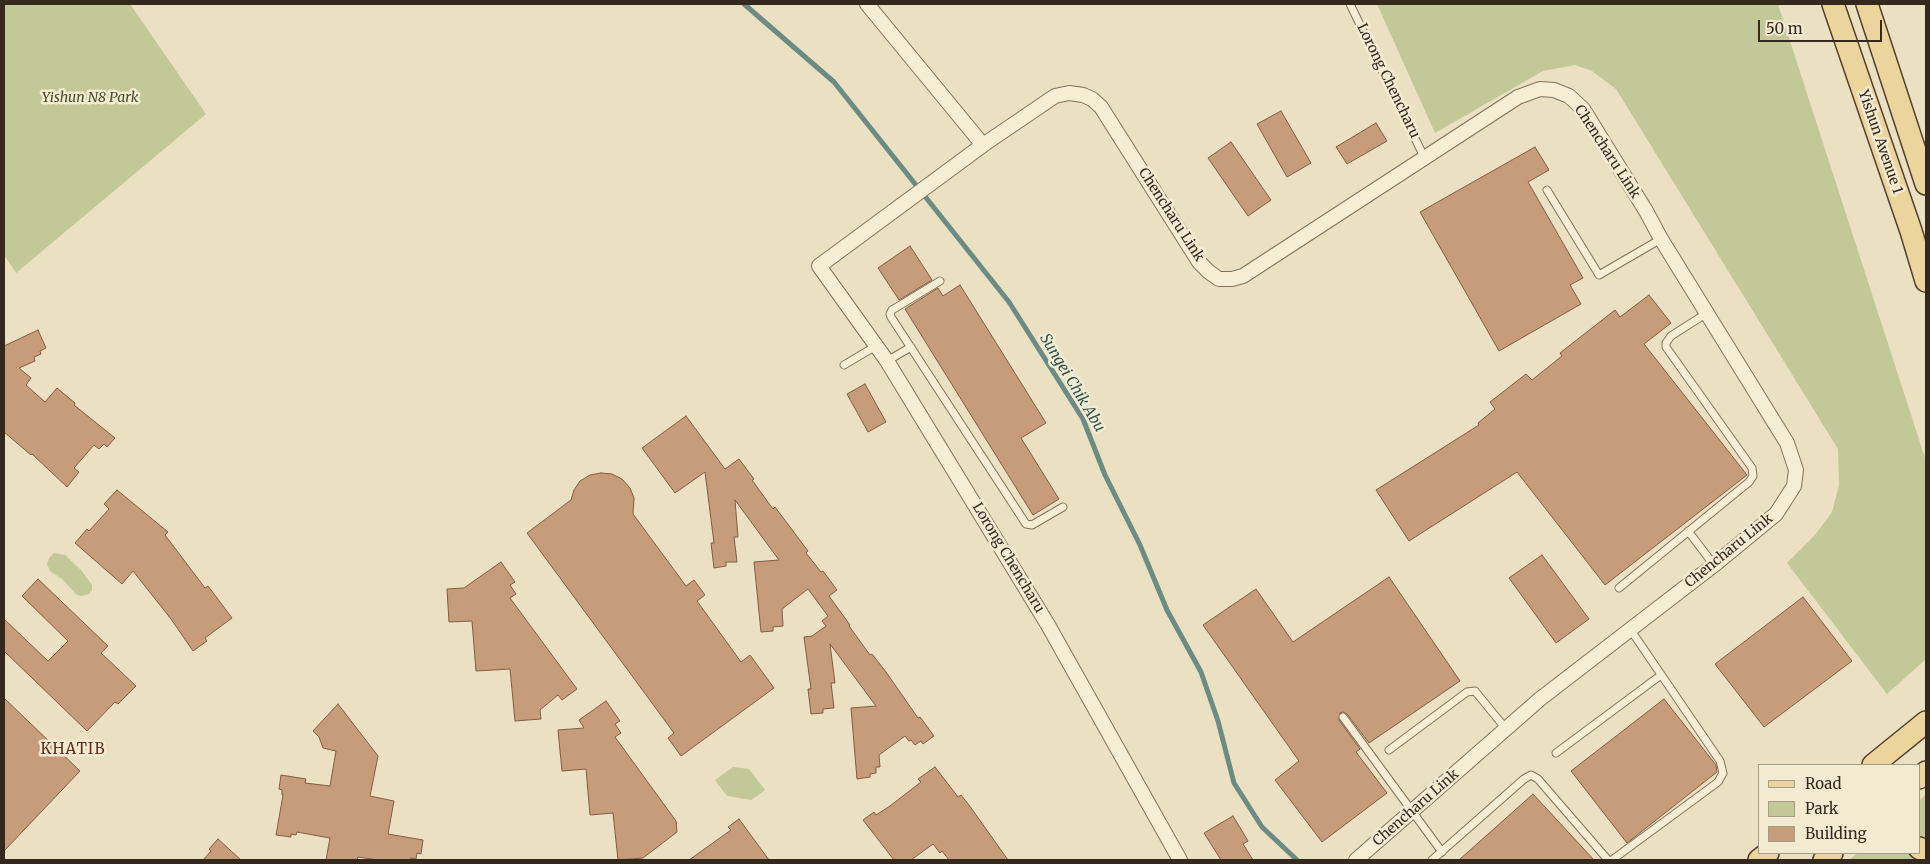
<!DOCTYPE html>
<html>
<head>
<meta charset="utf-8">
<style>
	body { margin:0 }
	#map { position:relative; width:1930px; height:864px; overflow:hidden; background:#ebe0c2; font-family:Merriweather,serif }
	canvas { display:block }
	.frame { position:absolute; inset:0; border:5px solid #35291e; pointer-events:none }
	.legend { position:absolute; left:1758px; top:764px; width:162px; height:90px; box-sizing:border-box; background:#f3ead2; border:1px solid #a79d8a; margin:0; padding:6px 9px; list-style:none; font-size:15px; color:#35291e }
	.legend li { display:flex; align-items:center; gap:10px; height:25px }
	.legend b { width:25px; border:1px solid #a79d8a }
	.scale { position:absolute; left:1758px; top:20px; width:124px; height:22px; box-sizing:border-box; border:2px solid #35291e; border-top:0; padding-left:6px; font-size:15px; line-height:18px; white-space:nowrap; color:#35291e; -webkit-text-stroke:4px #f3ead2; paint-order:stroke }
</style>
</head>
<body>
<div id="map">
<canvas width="1930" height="864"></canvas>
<div class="frame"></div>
<ul class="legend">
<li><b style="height:6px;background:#ecd59c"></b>Road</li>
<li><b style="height:14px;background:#c2c897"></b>Park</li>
<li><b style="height:14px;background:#c79c7a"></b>Building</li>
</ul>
<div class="scale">50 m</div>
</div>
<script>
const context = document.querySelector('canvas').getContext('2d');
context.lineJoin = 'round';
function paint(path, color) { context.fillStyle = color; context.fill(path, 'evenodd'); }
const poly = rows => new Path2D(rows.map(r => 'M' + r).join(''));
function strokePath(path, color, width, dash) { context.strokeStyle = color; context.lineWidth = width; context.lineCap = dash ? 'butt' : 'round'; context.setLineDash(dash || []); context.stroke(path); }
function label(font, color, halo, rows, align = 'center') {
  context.font = font + ' Merriweather,serif'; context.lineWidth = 5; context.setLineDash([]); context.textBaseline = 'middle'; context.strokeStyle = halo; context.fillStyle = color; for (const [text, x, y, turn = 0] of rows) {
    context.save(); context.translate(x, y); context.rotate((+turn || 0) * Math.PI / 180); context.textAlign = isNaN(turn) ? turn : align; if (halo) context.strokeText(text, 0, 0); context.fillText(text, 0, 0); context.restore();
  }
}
paint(poly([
	[4,4,130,4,206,114,16,273,4,255],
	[1377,4,1778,4,1926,461,1926,659,1887,694,1787,563,1815,535,1832,512,1839,485,1838,449,1616,89,1592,71,1575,65,1543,71,1435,133],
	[54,553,65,555,81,570,92,585,92,590,89,594,80,596,76,594,62,579,50,571,47,564,49,558],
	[733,767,749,769,765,790,751,800,727,796,715,780],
	[1926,794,1926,860,1849,860,1858,853,1919,853,1919,801]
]), '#c2c897');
strokePath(poly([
	[744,4,834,82,1009,302,1083,419,1105,475,1140,545,1167,610,1201,672,1218,721,1234,783,1262,827,1297,860]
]), '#6c8b84', 5);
const building = poly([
	[1281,111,1311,163,1287,177,1257,124,1281,111],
	[1376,123,1387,141,1347,164,1336,147,1376,123],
	[1231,142,1271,200,1248,216,1208,158,1231,142],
	[1535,147,1549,170,1528,182,1583,278,1570,285,1581,304,1499,351,1420,212,1535,147],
	[910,246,932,280,899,300,878,268,910,246],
	[960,285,1046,423,1021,438,1059,499,1033,515,905,309,938,288,943,296,960,285],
	[1649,295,1671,323,1644,344,1747,475,1605,585,1517,472,1409,541,1376,490,1479,425,1478,423,1495,409,1490,402,1526,374,1532,380,1562,356,1560,353,1615,310,1620,317,1649,295],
	[38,330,46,348,40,351,41,354,34,357,35,361,19,368,31,378,26,385,45,402,57,388,75,403,74,405,115,438,107,447,104,444,99,449,94,445,74,468,79,472,67,487,32,454,31,455,4,432,4,346,38,330],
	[865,384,886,422,868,432,847,394,865,384],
	[686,416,725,469,739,459,754,479,752,480,773,509,775,507,808,551,806,553,821,572,823,571,837,590,829,596,850,625,849,626,870,655,872,654,886,672,918,718,920,717,934,736,923,744,921,741,915,745,911,740,909,741,905,736,879,755,880,767,876,767,876,773,870,774,870,777,857,779,851,708,876,706,830,644,835,683,831,683,834,708,823,709,823,713,811,714,808,689,811,689,804,637,812,636,826,626,822,621,828,616,808,589,782,609,783,626,773,627,773,631,761,632,754,562,779,560,735,500,738,537,734,537,737,562,726,562,726,566,714,568,711,543,714,543,705,472,675,493,642,448,686,416],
	[601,473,612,474,622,479,630,488,634,498,633,514,686,586,694,580,705,595,697,601,741,662,750,655,774,688,681,756,668,738,674,733,527,533,571,500,574,490,580,481,590,475,601,473],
	[117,490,168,532,165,535,205,588,208,586,232,618,205,638,207,641,193,651,171,619,133,571,122,584,75,543,87,529,89,531,109,509,104,504,117,490],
	[1542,555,1589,619,1556,643,1509,578,1542,555],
	[501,562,515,582,510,585,516,594,510,598,577,689,562,700,558,695,540,710,541,719,515,721,510,669,476,671,472,621,449,622,447,589,464,588,501,562],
	[1389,577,1460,681,1369,743,1347,714,1343,712,1340,713,1339,720,1360,749,1356,752,1387,793,1322,842,1275,780,1299,761,1203,625,1256,589,1293,642,1389,577],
	[38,579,108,646,101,653,136,686,118,704,115,702,87,731,4,651,4,619,48,661,68,641,22,596,38,579],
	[1803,597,1852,661,1764,727,1715,664,1803,597],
	[4,698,80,771,4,851,4,698],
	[1664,699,1716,765,1717,772,1627,843,1571,771,1664,699],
	[606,701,620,721,615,724,621,733,615,737,676,821,677,832,643,858,618,860,613,813,590,815,586,769,562,771,558,730,584,728,579,720,606,701],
	[338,704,378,756,370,796,394,801,388,834,423,840,421,854,417,853,416,859,410,858,410,860,378,860,358,857,357,860,326,860,330,838,297,832,296,835,291,834,291,837,276,835,283,795,282,795,282,790,279,789,281,775,306,779,305,783,330,786,336,751,323,748,319,737,313,731,338,704],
	[935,767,958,797,961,795,969,805,1008,860,949,860,942,851,940,853,933,844,911,860,894,860,863,820,874,812,876,815,890,806,921,782,918,779,935,767],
	[1533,794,1594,860,1459,860,1533,794],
	[1233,816,1248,841,1243,844,1253,860,1221,860,1204,833,1233,816],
	[739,819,769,860,689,860,731,830,728,827,739,819],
	[218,839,241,860,203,860,211,851,209,849,218,839]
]);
paint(building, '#c79c7a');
strokePath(building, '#825c42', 1);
const lane = poly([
	[1350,4,1425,159],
	[1547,190,1599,275,1661,239],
	[940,281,892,310,890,314,891,317,1026,524,1032,525,1063,507],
	[887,361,911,347],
	[844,365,876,346],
	[1688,531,1714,565],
	[1619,588,1749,482,1753,476,1752,468,1666,347,1666,343,1671,336,1707,313],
	[1343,717,1442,852],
	[1389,750,1467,692,1475,691,1506,729],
	[1556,753,1661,675],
	[1432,860,1524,779,1531,775,1538,779,1608,860],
	[1612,860,1718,782,1723,773,1720,761,1630,629]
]);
const street = poly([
	[867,4,983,145],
	[1180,860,1048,625,887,361,819,266,983,145,1055,96,1069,93,1083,95,1092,99,1101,107,1199,262,1209,272,1219,279,1232,279,1243,276,1518,97,1540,89,1554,90,1569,96,1583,109,1646,211,1661,239,1787,443,1796,470,1794,486,1776,514,1714,565,1540,699,1356,860]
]);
const primary = poly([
	[1833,4,1911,231,1926,281],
	[1867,4,1926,184],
	[1873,765,1926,722],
	[1919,778,1926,772],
	[1919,848,1923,850],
	[1759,860,1768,853],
	[1824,860,1832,853]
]);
strokePath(lane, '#84715b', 9);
strokePath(street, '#84715b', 16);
strokePath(primary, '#52402f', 24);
strokePath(lane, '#f6edd5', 7);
strokePath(street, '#f6edd5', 14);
strokePath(primary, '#ecd59c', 21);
label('14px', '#35291e', '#f3ead2', [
	["Lorong Chencharu",1388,81,64],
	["Yishun Avenue 1",1880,142,71],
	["Chencharu Link",1607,152,57],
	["Chencharu Link",1171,215,57],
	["Chencharu Link",1729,551,-39],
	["Lorong Chencharu",1008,558,59],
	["Chencharu Link",1416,808,-41]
]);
label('italic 14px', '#445026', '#f3ead2', [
	["Yishun N8 Park",90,98]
]);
label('italic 15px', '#2e5452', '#f3ead2', [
	["Sungei Chik Abu",1072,383,59]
]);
context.letterSpacing = '1px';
label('15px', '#5f2e20', '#f3ead2', [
	["KHATIB",73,750]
]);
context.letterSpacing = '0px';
</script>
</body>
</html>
